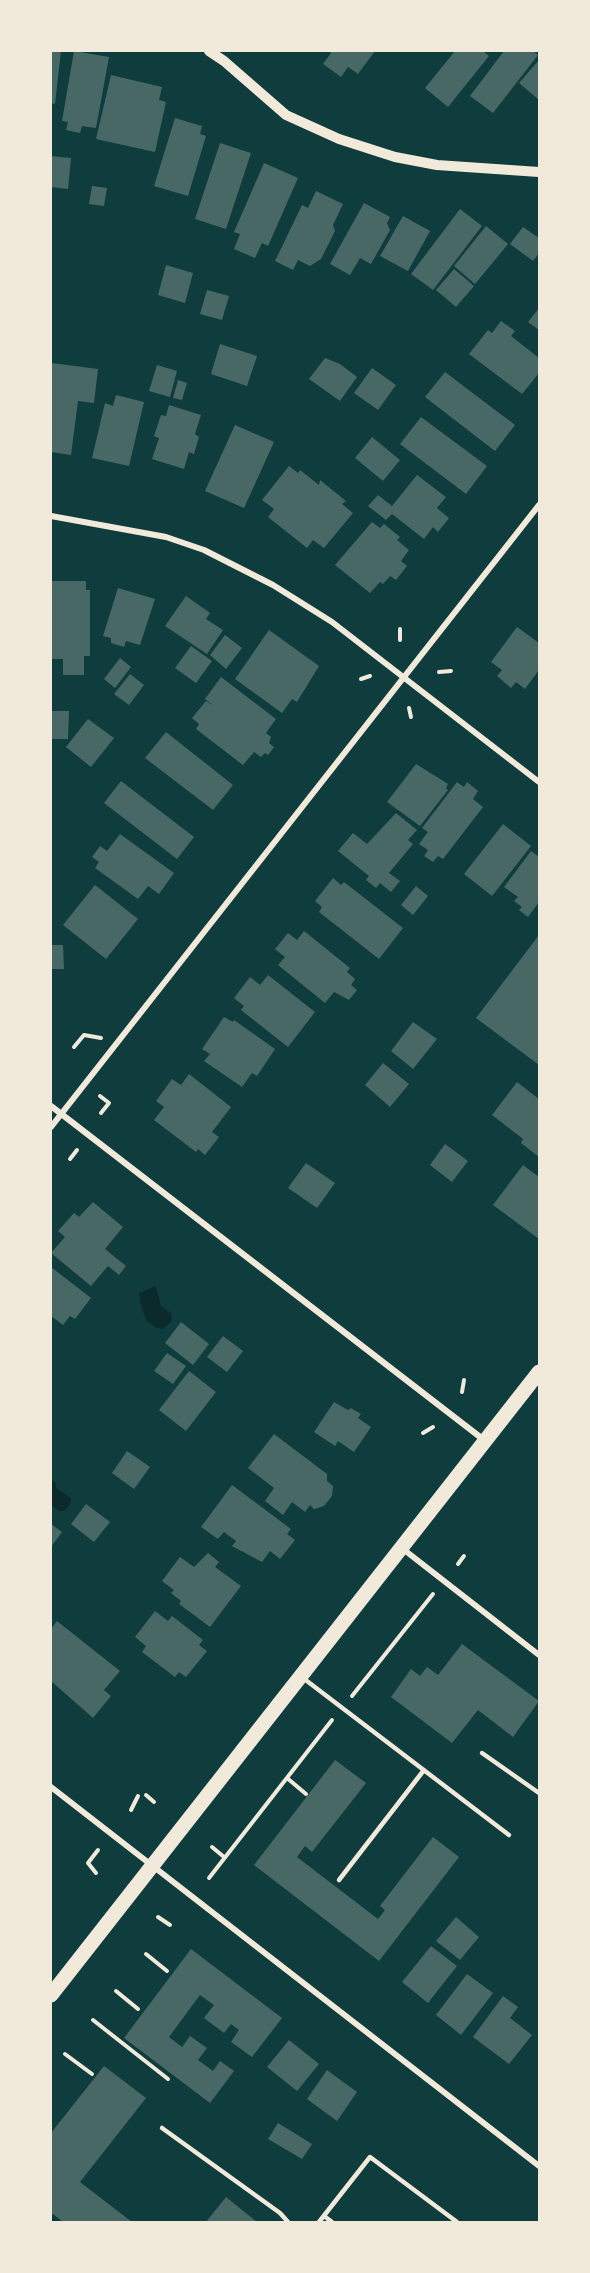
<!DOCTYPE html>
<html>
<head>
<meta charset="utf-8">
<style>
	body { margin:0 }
	#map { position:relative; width:590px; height:2273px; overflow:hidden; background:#0f3d3e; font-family:Montserrat,sans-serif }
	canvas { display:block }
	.frame { position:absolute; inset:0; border:52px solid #f1e9da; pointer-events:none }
</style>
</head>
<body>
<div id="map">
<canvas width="590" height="2273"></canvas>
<div class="frame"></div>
</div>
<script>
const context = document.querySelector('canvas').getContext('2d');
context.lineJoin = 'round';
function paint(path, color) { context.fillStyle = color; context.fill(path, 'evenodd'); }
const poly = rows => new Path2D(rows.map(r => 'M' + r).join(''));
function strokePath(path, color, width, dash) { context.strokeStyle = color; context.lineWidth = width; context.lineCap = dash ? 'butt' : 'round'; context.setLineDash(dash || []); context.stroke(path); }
paint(poly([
	[156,1286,161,1306,172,1314,171,1322,163,1329,155,1327,146,1320,141,1305,139,1293],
	[51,1479,56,1483,56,1488,71,1498,70,1505,64,1511,59,1511,51,1505]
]), '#0a2a2b');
paint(poly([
	[51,51,61,51,55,104,51,103],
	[74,51,109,57,96,128,82,126,80,133,66,130,68,122,62,121],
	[328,51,375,51,358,74,348,67,341,77,323,64,331,53],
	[455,51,483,51,489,56,448,107,425,88],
	[504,51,533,51,538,55,493,113,470,96],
	[539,60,539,100,519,83],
	[111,75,162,87,159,100,166,102,155,152,96,139],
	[175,118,202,126,200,134,206,136,188,196,154,186],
	[220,143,251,153,226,229,195,219],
	[51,156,71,158,68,189,51,187],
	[264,163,298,178,268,246,262,243,255,258,234,249,240,234,234,232],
	[92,186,107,188,104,206,89,204],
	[316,191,343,204,333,225,335,231,321,259,310,266,298,260,293,270,275,261,302,205,308,208],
	[364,203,390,217,387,223,390,230,371,264,360,258,350,275,330,264],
	[460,209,482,226,433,290,411,274],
	[403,216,430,231,408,271,380,256],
	[486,226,508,244,475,284,454,266],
	[523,227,539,238,539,253,533,261,510,244],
	[166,265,193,273,185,303,158,295],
	[454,269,474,286,456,307,436,290],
	[207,290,229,296,222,320,200,314],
	[539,308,539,330,528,322],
	[501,321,515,331,511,336,539,358,539,373,522,394,469,354,488,330,492,333],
	[220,344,257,356,247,386,211,374],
	[325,358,340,364,357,377,340,401,309,379],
	[51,363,98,369,94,403,78,401,71,455,51,452],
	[157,365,177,371,170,397,149,391],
	[372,368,396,385,378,410,354,393],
	[445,372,515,425,495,451,425,397],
	[178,380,187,383,182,400,173,398],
	[116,395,144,402,129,466,92,458,105,403,113,406],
	[169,405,201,415,195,434,199,437,194,454,189,452,184,469,152,459,159,438,154,436,161,415,166,416],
	[421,417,487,466,466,494,400,444],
	[235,425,274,442,244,508,205,491],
	[372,437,400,460,383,481,355,458],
	[289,466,298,473,300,470,319,485,320,480,346,501,342,504,353,513,324,548,313,540,307,548,268,517,274,509,262,500],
	[417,475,446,497,437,508,449,518,438,532,433,527,424,539,392,514,386,520,368,506,378,495,392,506],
	[372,522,380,528,384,524,400,537,397,540,409,550,401,561,407,566,396,580,390,576,383,584,380,582,370,593,335,565],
	[52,581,86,581,86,590,90,590,90,656,84,656,84,675,63,675,63,659,52,659],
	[118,588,155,599,140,645,126,641,124,647,111,643,111,638,103,636],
	[186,596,210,613,206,619,223,630,207,654,165,626],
	[517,627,539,643,539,670,525,689,516,682,511,688,497,676,502,670,491,662],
	[269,630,319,666,297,702,292,699,282,713,235,679],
	[225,635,242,648,226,669,210,655],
	[191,646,212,661,196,683,175,668],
	[120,658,131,667,115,688,104,679],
	[130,674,144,685,129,705,114,694],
	[221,677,276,719,266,733,271,737,269,743,274,747,268,755,265,753,261,757,254,752,243,765,196,729,199,724,192,718,206,701,214,706,205,699],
	[51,711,69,711,68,739,51,739],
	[88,719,114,738,91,767,66,747],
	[166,732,233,785,213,810,145,758],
	[416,764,448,784,446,788,448,790,420,826,387,802],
	[121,781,194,837,177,859,104,803],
	[457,782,464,787,467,782,478,791,473,799,483,807,443,859,438,856,433,862,424,856,428,850,419,844,428,832,422,828],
	[396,813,417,830,408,840,413,844,389,873,400,881,391,892,380,883,376,888,366,880,369,876,338,851,353,833,367,844],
	[503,824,531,846,492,896,464,874],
	[120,834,174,873,159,894,148,886,138,899,95,868,99,862,92,857,100,846,107,851],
	[531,851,539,857,539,902,528,917,519,910,522,907,514,901,518,897,504,887],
	[333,878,341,885,344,882,403,928,379,959,319,912,322,907,315,901],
	[95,885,138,919,106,959,63,925],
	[416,886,428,896,413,915,401,905],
	[304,931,350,968,347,972,355,979,351,985,357,990,349,1000,334,992,325,1003,278,965,285,957,275,949,288,933,297,940],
	[539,935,539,1065,476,1018],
	[51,945,63,945,64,969,51,969],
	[268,975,315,1012,288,1047,241,1010,244,1006,234,998,250,977,260,985],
	[224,1017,233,1022,234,1020,275,1049,257,1076,252,1073,242,1087,204,1061,210,1054,202,1049],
	[413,1022,437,1039,413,1069,391,1051],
	[383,1063,409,1084,390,1107,365,1085],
	[189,1074,231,1107,212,1132,219,1137,205,1155,198,1149,196,1152,154,1120,164,1107,156,1101,172,1079,181,1085],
	[517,1082,539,1099,539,1157,521,1143,523,1139,492,1115],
	[445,1144,468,1161,452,1182,430,1165],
	[306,1163,335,1183,317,1208,288,1188],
	[523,1165,539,1177,539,1239,493,1205],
	[93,1202,123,1227,105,1249,126,1266,119,1275,108,1266,91,1286,51,1253,65,1237,58,1231,74,1213,79,1217],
	[51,1267,91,1298,75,1319,70,1316,63,1325,51,1316],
	[181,1322,209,1344,193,1365,165,1343],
	[223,1336,243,1351,227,1372,207,1357],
	[167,1353,186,1366,173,1384,154,1371],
	[189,1371,216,1392,186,1431,159,1410],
	[334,1402,348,1410,351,1408,361,1414,358,1418,371,1427,354,1452,338,1441,335,1446,314,1432],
	[274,1434,327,1474,327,1481,333,1486,332,1496,324,1506,314,1509,310,1505,305,1512,292,1502,283,1515,265,1501,274,1488,248,1468],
	[127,1451,150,1467,134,1489,112,1473],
	[232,1485,291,1529,287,1534,295,1540,280,1559,270,1551,262,1562,232,1546,236,1541,224,1532,218,1539,201,1527],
	[86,1504,110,1522,94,1542,71,1524],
	[51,1524,62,1532,51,1547],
	[208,1553,219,1562,215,1567,241,1586,210,1627,179,1604,181,1601,171,1593,174,1590,162,1581,180,1557,194,1567],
	[155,1611,168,1621,172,1616,203,1640,199,1645,207,1651,186,1677,179,1672,175,1677,142,1652,146,1646,135,1637],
	[57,1621,120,1671,104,1690,111,1696,93,1718,51,1681,51,1629],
	[462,1644,539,1701,513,1737,478,1710,452,1743,391,1697,411,1669,420,1676,427,1667,438,1675],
	[335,1760,366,1783,312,1852,305,1846,297,1857,378,1919,385,1910,380,1906,433,1837,459,1857,379,1961,254,1865],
	[456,1917,479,1937,460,1960,436,1941],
	[431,1946,457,1966,428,2003,402,1982],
	[191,1949,282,2018,252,2057,231,2042,239,2030,231,2024,224,2033,204,2018,214,2005,200,1995,169,2037,182,2047,190,2036,207,2048,198,2060,213,2071,220,2061,234,2071,210,2103,124,2038],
	[467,1974,493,1993,461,2035,436,2015],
	[503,1996,518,2007,510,2018,532,2035,509,2064,473,2037],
	[289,2040,319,2064,297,2091,267,2067],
	[104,2066,146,2098,80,2182,132,2222,63,2222,53,2214,51,2216,51,2133],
	[327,2070,357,2092,337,2121,307,2099],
	[278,2123,312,2144,302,2159,268,2139],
	[226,2197,257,2222,206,2222]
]), '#486865');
strokePath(poly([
	[400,629,400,640],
	[439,672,451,671],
	[361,679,370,676],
	[409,708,411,717],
	[74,1047,84,1035,101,1038],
	[100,1096,109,1103,101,1113],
	[70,1159,77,1150],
	[462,1392,464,1380],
	[423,1433,433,1427],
	[458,1564,464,1556],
	[352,1696,433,1594],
	[287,1778,306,1794],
	[146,1795,154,1802],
	[131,1810,138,1796],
	[212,1847,224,1857],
	[96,1873,88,1863,98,1850],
	[209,1878,332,1720],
	[158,1917,170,1925],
	[146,1954,167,1971],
	[116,1991,138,2009],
	[93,2020,168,2079],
	[65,2054,92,2074]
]), '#f1e9da', 4);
strokePath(poly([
	[303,1678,509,1835],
	[482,1753,539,1793],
	[339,1880,424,1770],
	[162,2128,280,2213,288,2222],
	[324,2216,332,2222],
	[319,2222,370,2157,457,2222]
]), '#f1e9da', 4.5);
strokePath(poly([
	[51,516,166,537,204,550,273,585,332,622,539,782],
	[51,1106,484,1440],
	[51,1127,539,505],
	[403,1549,539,1655],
	[51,1787,539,2166]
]), '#f1e9da', 6);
strokePath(poly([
	[209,51,224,61,286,115,339,139,395,157,437,165,539,172]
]), '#f1e9da', 10);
strokePath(poly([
	[51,1995,539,1372]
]), '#f1e9da', 15);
</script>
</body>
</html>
